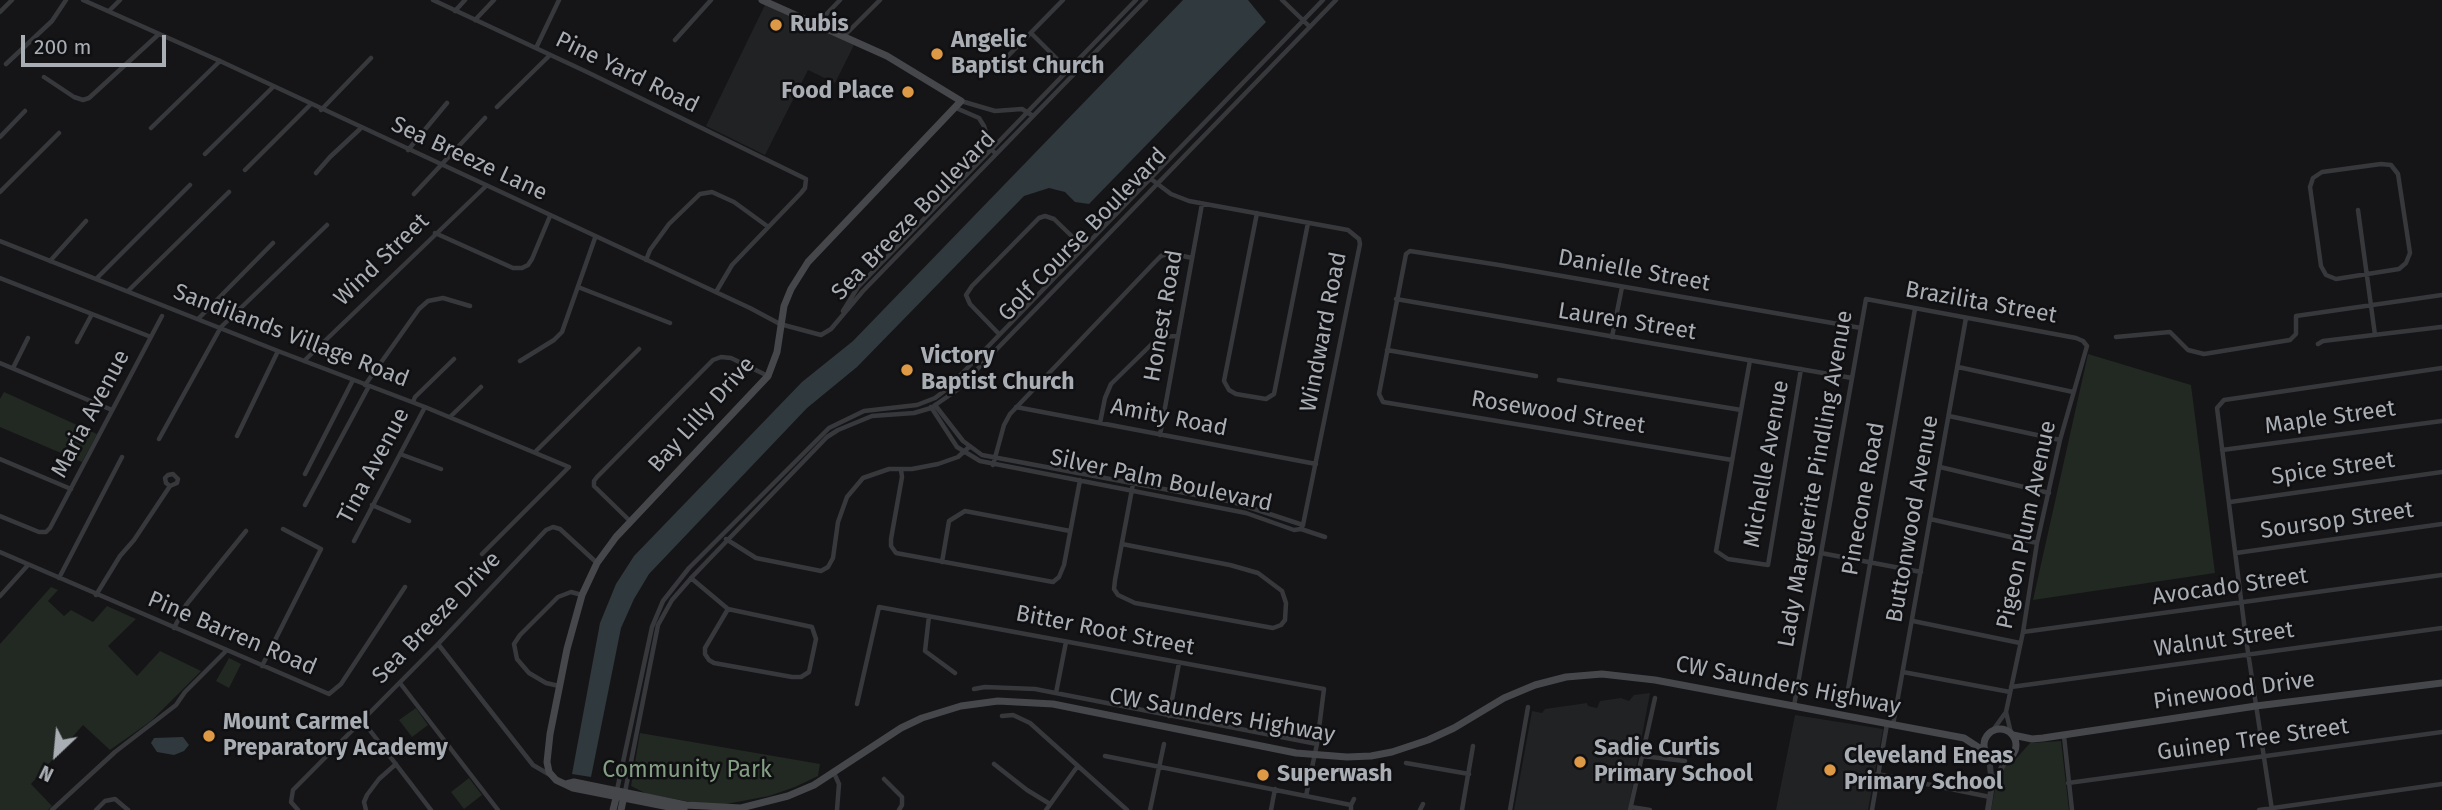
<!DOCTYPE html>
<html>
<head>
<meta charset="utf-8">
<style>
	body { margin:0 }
	#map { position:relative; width:2442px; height:810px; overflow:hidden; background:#151517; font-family:"Fira Sans",sans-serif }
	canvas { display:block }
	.north { position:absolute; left:21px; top:719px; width:70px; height:70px; -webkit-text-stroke:5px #101012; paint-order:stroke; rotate:206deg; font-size:19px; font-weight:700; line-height:28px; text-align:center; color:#a9aeb5 }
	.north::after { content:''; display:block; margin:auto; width:24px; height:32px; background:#a9aeb5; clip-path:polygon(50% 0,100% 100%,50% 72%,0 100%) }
	.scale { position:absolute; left:21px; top:35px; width:145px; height:32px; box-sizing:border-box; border:4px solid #a9aeb5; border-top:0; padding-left:9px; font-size:21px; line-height:24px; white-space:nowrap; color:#a9aeb5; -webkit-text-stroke:5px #101012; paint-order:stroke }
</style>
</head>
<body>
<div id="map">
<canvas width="2442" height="810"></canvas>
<div class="north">N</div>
<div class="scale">200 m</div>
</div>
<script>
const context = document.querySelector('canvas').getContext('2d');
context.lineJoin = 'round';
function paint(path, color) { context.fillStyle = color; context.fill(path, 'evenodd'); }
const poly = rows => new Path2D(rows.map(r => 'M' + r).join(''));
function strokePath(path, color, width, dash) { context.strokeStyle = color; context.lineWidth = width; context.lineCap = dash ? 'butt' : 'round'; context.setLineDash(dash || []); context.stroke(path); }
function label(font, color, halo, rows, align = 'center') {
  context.font = font + ' "Fira Sans",sans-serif'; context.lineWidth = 5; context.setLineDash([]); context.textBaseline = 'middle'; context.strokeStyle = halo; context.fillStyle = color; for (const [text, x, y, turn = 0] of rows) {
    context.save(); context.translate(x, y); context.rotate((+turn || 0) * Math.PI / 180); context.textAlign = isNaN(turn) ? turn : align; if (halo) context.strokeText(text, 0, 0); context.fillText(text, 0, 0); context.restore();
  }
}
paint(poly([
	[765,5,854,45,835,83,808,70,765,155,706,126],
	[1650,693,1628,810,1514,810,1532,711,1542,713,1545,709,1587,703,1588,706,1597,708,1600,701,1621,698,1629,701,1634,695],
	[1795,715,1883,729,1868,810,1776,810]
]), '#212224');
paint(poly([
	[2088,354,2191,385,2215,573,2033,600],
	[4,392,97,434,82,462,0,427,0,399],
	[51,587,58,590,48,601,64,616,71,610,93,622,107,606,136,619,108,646,137,676,160,651,201,671,151,721,110,750,83,725,31,784,52,806,48,810,0,810,0,644],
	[229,658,241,664,229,688,216,681],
	[416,708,428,725,412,737,399,720],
	[640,733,820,764,818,776,795,787,769,796,726,804,703,804,647,794,631,786],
	[2061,741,2069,810,1991,810,1996,784,2007,764,2014,761,2030,743],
	[469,778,482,795,464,809,451,792]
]), '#222822');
paint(poly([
	[1183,0,1248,0,1266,22,1089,204,1075,202,1065,192,1049,188,1024,196,857,367,807,408,649,574,634,599,621,628,591,777,572,774,600,623,616,584,634,556,802,382,853,341],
	[183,737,189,745,184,751,174,755,157,752,151,743,154,738]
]), '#30393e');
strokePath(poly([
	[83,0,220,61,750,308,780,324,821,335,831,329,863,291,1146,0],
	[433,0,587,72,806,179,805,188,801,193,732,265,716,292],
	[1282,0,1310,27],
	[109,11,120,0],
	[455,11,465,0],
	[0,12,12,0],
	[475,20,494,0],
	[817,24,840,0],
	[1031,33,1073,75],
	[844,36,880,0],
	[675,40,711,0],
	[536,48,559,0],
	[999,59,1006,58,1063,0],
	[6,64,52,21,66,0],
	[44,77,74,97,83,100,89,98,159,34],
	[961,101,995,111,1022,109,1033,116],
	[497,107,550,55],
	[956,108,979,118,984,126,991,149,996,154],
	[321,110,371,58],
	[151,128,220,61],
	[0,137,25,111],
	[408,150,447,103],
	[205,154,273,87],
	[2381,164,2391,165,2398,174,2410,253,2406,263,2399,269,2336,279,2326,275,2321,266,2310,187,2313,178,2322,172,2381,164],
	[245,170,310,105],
	[316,173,330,157,360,129],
	[1151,179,1171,194,1189,201,1348,230,1359,239,1360,244,1303,525],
	[0,192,59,133],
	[414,194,485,118],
	[2358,210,2375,335],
	[1257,213,1224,381,1229,390,1236,394,1266,399,1274,394,1308,223],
	[435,233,513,268,522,268,528,265,532,259,550,216],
	[0,241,278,351,425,407,569,467,482,554],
	[646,260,650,250,669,224,700,194,712,192,734,202,767,226],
	[50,261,86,221],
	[0,278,151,337],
	[96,279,190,185],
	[578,287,670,323],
	[128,291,229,192],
	[1396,299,1852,378],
	[843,311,858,287,1136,0],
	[199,318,273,243],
	[999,334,970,304,966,295,972,286,1039,218,1045,216,1054,219,1083,247],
	[1612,337,1622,287],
	[2116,337,2170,332,2188,350,2204,354,2290,340,2296,334,2296,316,2442,295],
	[77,342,92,314],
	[2318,344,2323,341,2441,327],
	[1387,350,1536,376],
	[1750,360,1716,551,1728,559,1768,565,1801,369],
	[304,361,486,186],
	[520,361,554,340,562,332,595,238],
	[0,363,112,410],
	[1958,367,2073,392],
	[13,368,28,338],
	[1559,380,1741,410],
	[365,385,419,309,428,301,443,298,470,306],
	[413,402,415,397,454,359],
	[935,405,963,441,982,455,1233,502,1303,525],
	[931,407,957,447,980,461,1246,513,1294,530,1301,529,1303,525],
	[1016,407,1316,464],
	[1949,416,2060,440],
	[450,417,481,387],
	[1100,423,1105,398,1111,384,1159,337,1178,336],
	[1160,435,1202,204],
	[237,436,278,351],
	[159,439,221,327,327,225],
	[2222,450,2442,421],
	[536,451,639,349],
	[400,454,441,469],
	[0,459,71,489],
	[1732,460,1383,402,1379,394,1406,254,1410,251,1499,265,1861,328],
	[993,465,1004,425,1010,414,1154,263,1161,256,1170,253,1192,258],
	[1940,467,2049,493],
	[901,470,902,477,891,539,891,546,896,553,1053,582,1059,577,1064,565,1080,480],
	[305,474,353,380],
	[2230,502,2442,472],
	[305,505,369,386],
	[372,505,409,521],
	[0,516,39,532,46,532,50,528,162,316],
	[1930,519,2037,543],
	[630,521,594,486,594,481,597,477,713,360,721,357,731,358,768,376],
	[1301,529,1325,537],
	[726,539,756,558,821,571,828,567,833,558,838,522,847,497,863,478,889,469,912,469,938,464,958,457,969,447],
	[354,541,425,407],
	[1122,544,1230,565,1258,573,1282,591,1286,603,1285,620,1281,625,1273,628,1135,603,1118,595,1114,589,1115,580,1133,484],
	[0,552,329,694,341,684,405,587],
	[1821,553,1921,572],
	[2236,553,2442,524],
	[942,562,949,521,965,511,1070,531],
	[59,578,122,457],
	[691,578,728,609,812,627,816,639,809,672,801,677,792,677,714,663,709,660,705,654,705,648,728,609],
	[96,595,120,556,134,540,170,486,177,483,178,479,173,474,168,475,165,478,166,483,170,486],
	[0,596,28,565],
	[929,616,925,651,955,673],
	[1913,621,2020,643],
	[174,628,186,605,246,531],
	[2023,632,2442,575],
	[438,644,533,765,550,775],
	[262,666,321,549,283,529],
	[1903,672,2010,692],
	[400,683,498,810],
	[559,686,546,683,529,673,517,659,514,644,520,635,558,597,571,592,582,595],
	[2011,687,2442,628],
	[974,689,985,687,1035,689,1317,744],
	[1056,693,1066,642],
	[1847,695,1915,309],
	[857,704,879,607,1324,689,1317,744,1306,796],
	[1794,706,1866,299,2076,338,2083,341,2087,346,2060,440,2037,543,2023,632,2006,712,2011,733],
	[1002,716,1013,715,1030,723,1127,810],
	[1169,716,1179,663],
	[362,720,431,810],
	[1893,725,1966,318],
	[1993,730,2006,712],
	[2064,736,2072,810],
	[1105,756,1351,805],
	[1642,756,1685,761],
	[1406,763,1469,774],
	[994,764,1027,790,1050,804],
	[834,773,839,784,837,810],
	[1877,774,1990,797],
	[884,779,902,797,902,805,899,810],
	[2068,783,2442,732],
	[617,790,652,627,663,601,689,568,829,428,864,411,917,405,935,398,947,389,1323,0],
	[625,792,658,625,672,600,693,576,827,437,838,430,872,416,914,413,931,408,957,390,1336,0],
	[1631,807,1650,810],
	[52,810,115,752,176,705,185,692,226,651],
	[96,810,105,801,115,799,128,810],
	[298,810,291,802,293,790,438,644,546,530,553,527,560,529,597,563],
	[366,810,364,802,367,795,379,779,396,764],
	[1046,810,1077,767],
	[1150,810,1164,744],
	[1271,810,1275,789],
	[1351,810,1351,805,1354,799],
	[1420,810,1423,804],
	[1462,810,1473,746],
	[1510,810,1528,707],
	[1630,810,1655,698],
	[1872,810,1887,724],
	[2259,810,2442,784],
	[2272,810,2246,639,2217,408,2224,400,2442,368]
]), '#37383b', 4.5);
strokePath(poly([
	[1993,783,2006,760],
	[1988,810,1992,785,1989,757]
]), '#37383b', 6);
strokePath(poly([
	'1984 745a16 16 0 1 1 32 0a16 16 0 1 1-32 0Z',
	[2013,735,2032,739,2043,738,2256,706,2442,683],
	[566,784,574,782,686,805,741,808,788,796,814,785,901,728,922,718,961,706,998,701,1053,704,1296,753,1347,757,1371,756,1392,752,1428,740,1454,728,1504,698,1535,685,1566,677,1602,674,1655,680,1964,738,1984,751],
	[613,810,617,794],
	[621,810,624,796],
	[684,810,573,788,556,780,549,772,547,762,550,734,567,649,582,595,597,563,616,537,768,376,777,352,784,306,791,289,808,262,961,101,887,56,762,0]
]), '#45474b', 7);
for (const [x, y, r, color] of [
	[776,25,7,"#de9946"],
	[937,54,7,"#de9946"],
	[908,92,7,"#de9946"],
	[907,370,7,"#de9946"],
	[209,736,7,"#de9946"],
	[1580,762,7,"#de9946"],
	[1830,770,7,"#de9946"],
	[1263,775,7,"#de9946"]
]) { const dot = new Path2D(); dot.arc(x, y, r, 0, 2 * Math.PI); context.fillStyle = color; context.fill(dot); strokePath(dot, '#101012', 2.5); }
label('bold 23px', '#a9aeb5', '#101012', [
	["Rubis",790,25],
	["Angelic",951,41],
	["Baptist Church",951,67],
	["Food Place",894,92,"right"],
	["Victory",921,357],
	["Baptist Church",921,383],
	["Mount Carmel",223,723],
	["Preparatory Academy",223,749],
	["Sadie Curtis",1594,749],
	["Primary School",1594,775],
	["Cleveland Eneas",1844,757],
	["Primary School",1844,783],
	["Superwash",1277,775]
], 'left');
label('23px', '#a9aeb5', '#101012', [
	["Pine Yard Road",627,73,26],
	["Sea Breeze Lane",469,159,25],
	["Sea Breeze Boulevard",914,216,-46],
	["Golf Course Boulevard",1083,235,-46],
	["Wind Street",382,260,-44],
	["Danielle Street",1634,271,10],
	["Brazilita Street",1981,303,10],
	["Honest Road",1164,316,-80],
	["Lauren Street",1627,322,9],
	["Windward Road",1324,332,-79],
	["Sandilands Village Road",291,336,21],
	["Rosewood Street",1558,413,9],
	["Maria Avenue",91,414,-62],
	["Bay Lilly Drive",702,415,-48],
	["Amity Road",1169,418,11],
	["Maple Street",2330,418,-8],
	["Michelle Avenue",1767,464,-80],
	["Tina Avenue",374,466,-62],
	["Spice Street",2333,469,-8],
	["Lady Marguerite Pindling Avenue",1816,479,-80],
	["Silver Palm Boulevard",1161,481,12],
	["Pinecone Road",1864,499,-80],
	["Buttonwood Avenue",1913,519,-80],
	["Soursop Street",2337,521,-8],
	["Pigeon Plum Avenue",2027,525,-78],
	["Avocado Street",2230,587,-8],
	["Sea Breeze Drive",437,618,-46],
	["Bitter Root Street",1105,631,11],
	["Pine Barren Road",232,634,23],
	["Walnut Street",2224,640,-8],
	["CW Saunders Highway",1788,686,11],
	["Pinewood Drive",2234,691,-8],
	["CW Saunders Highway",1222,716,10],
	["Guinep Tree Street",2253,740,-8]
]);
label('23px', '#839e82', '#101012', [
	["Community Park",687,771]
]);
</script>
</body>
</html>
